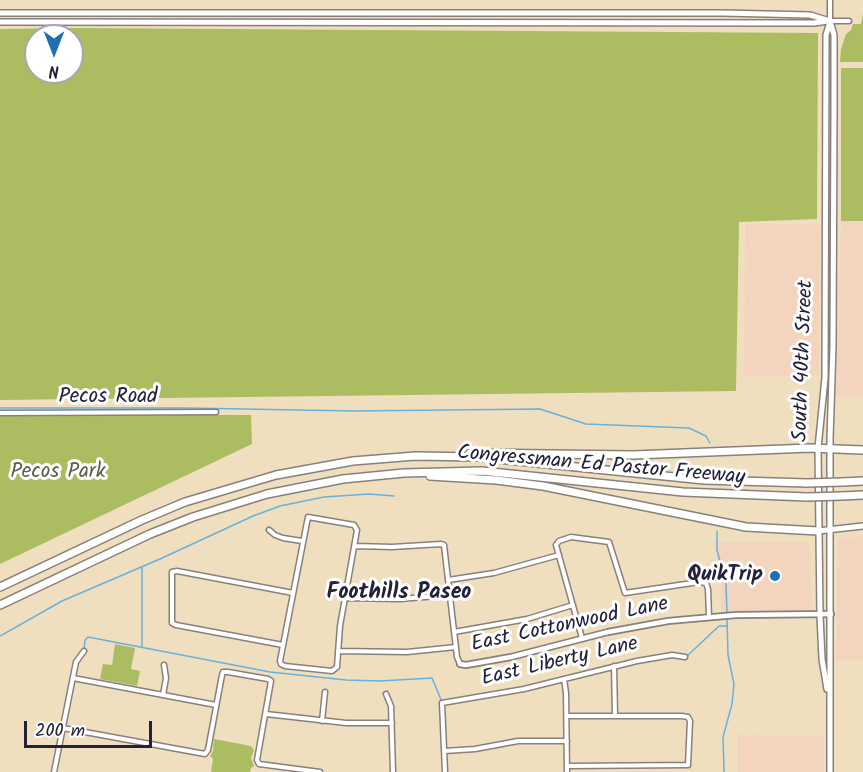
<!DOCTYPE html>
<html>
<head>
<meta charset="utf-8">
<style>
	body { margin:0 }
	#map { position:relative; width:863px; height:772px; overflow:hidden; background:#f0dfbf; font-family:Kalam,sans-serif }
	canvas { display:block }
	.north { position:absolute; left:24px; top:24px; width:60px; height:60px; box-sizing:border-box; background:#fff; border:2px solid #a7a7b1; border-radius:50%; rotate:180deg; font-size:16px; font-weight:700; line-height:24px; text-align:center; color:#22223b }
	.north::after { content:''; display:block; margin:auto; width:21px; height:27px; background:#1f6fb2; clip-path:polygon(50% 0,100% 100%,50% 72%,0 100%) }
	.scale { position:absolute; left:24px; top:721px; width:128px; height:27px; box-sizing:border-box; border:3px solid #22223b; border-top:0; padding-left:8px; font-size:18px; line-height:21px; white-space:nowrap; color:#22223b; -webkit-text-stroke:4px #fff; paint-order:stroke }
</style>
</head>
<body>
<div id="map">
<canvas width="863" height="772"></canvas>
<div class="north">N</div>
<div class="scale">200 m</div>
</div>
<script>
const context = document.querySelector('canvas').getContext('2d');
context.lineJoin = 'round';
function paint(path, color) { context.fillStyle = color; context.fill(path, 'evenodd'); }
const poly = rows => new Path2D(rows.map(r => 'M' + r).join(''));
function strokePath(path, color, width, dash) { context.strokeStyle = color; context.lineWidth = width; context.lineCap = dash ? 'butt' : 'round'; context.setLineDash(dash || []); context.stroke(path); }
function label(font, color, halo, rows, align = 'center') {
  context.font = font + ' Kalam,sans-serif'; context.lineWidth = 6; context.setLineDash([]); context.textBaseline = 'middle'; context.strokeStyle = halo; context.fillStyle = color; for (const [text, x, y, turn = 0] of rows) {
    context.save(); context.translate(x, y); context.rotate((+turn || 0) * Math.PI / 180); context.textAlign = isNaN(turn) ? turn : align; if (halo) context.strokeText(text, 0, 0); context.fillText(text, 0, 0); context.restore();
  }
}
paint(poly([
	[841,221,863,221,863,397,836,397],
	[745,224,820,224,819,375,744,376],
	[863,535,863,659,836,661,838,540],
	[713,542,809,542,812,608,801,611,721,612,721,575],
	[737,735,824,736,824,772,737,772]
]), '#f3d4bf');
paint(poly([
	[863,14,863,62,840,62,841,49,846,34,851,30,853,24,861,24],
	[76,28,818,33,817,219,739,222,736,391,0,400,0,29],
	[36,36,72,36,72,72,36,72],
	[841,68,863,68,863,221,841,221],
	[0,415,251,415,252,444,0,564],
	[115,644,135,648,131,669,140,671,137,686,100,679,103,664,112,665],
	[214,739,251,746,254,750,251,758,254,766,251,768,250,772,211,772,213,759,210,756,213,751]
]), '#abbd60');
strokePath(poly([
	[0,408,187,408,353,411,540,409,586,424,689,428,706,436,710,443],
	[717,531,717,550,726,584,727,614],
	[142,567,142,646],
	[0,636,62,601,160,559,253,516,280,506,324,497,369,494,394,496],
	[84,650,85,640,88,637,270,672,346,680,380,681,432,678,442,702],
	[686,657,719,626,726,626],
	[724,772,723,737,732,704,734,684,728,655,727,619]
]), '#67b1df', 1.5);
const minor = poly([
	[830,1,830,21,849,21],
	[0,413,216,412],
	[308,517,354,525,357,530,340,626,337,667,332,671,285,666,281,664,280,661,308,517],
	[269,530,275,535,283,538,302,541],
	[355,546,392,547,441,544,444,545,457,657,460,664],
	[448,580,494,573,559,555],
	[345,598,400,599,449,595],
	[454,632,527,619,573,605],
	[582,638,556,545,559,541,571,537,609,542,625,593,699,582,706,583,708,589,709,617],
	[283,645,176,625,172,623,172,572,177,571,293,593],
	[338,651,407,652,456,647],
	[614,666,615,716],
	[73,678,216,705],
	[564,679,566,693,567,772],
	[386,694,391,706,393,772],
	[163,695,166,678,164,665],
	[266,714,346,723,392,723],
	[567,716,682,716,688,717,690,721,688,765,567,766],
	[322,721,325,692],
	[63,728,205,754,208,750,222,675,223,672,228,672,268,679,271,681,257,760,259,764,320,772],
	[444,751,475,749,518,741,567,741],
	[54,772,76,662,84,651],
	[445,772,442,703,524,689,637,661,672,655,685,657]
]);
const tertiary = poly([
	[460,664,466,665,511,657,608,632,668,621,736,615,831,614]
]);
const secondary = poly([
	[0,13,722,13,810,15,830,21],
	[0,22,814,23,828,21],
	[818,531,863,526],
	[827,689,822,659,820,615,818,448,825,378,826,35,830,22],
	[830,772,830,439,833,346,834,113,834,35,830,21]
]);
const motorway = poly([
	[470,453,633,455,810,448,863,450],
	[430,476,496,480,543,486,746,527,818,531],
	[842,482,863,481],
	[841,496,863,495],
	[0,587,142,520,185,502,276,475,353,461,415,456,478,457,704,480,807,483],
	[0,605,150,534,193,517,267,494,343,479,404,473,482,471,683,492,807,497]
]);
strokePath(minor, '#89807d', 7);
strokePath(tertiary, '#89807d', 8);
strokePath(secondary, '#89807d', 8);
strokePath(motorway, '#89807d', 10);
strokePath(minor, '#fff', 4);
strokePath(tertiary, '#fff', 4.5);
strokePath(secondary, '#fff', 5);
strokePath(motorway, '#fff', 7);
const motorwayBridge = poly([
	[807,483,842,482],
	[807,497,841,496]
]);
strokePath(motorwayBridge, '#89807d', 10, []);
strokePath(motorwayBridge, '#fff', 7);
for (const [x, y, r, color] of [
	[775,576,6,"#1f6fb2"]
]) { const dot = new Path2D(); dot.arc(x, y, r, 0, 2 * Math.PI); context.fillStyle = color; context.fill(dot); strokePath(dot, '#fff', 2); }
label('21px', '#22223b', '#fff', [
	["South 40th Street",805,361,-88],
	["Pecos Road",108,398],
	["Congressman Ed Pastor Freeway",601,467,5],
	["East Cottonwood Lane",570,626,-12],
	["East Liberty Lane",560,663,-13]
]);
label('21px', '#59604a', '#fff', [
	["Pecos Park",58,473]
]);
label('bold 21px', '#22223b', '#fff', [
	["QuikTrip",763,576]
], 'right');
label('bold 22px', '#22223b', '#fff', [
	["Foothills Paseo",399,594]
]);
</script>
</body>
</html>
